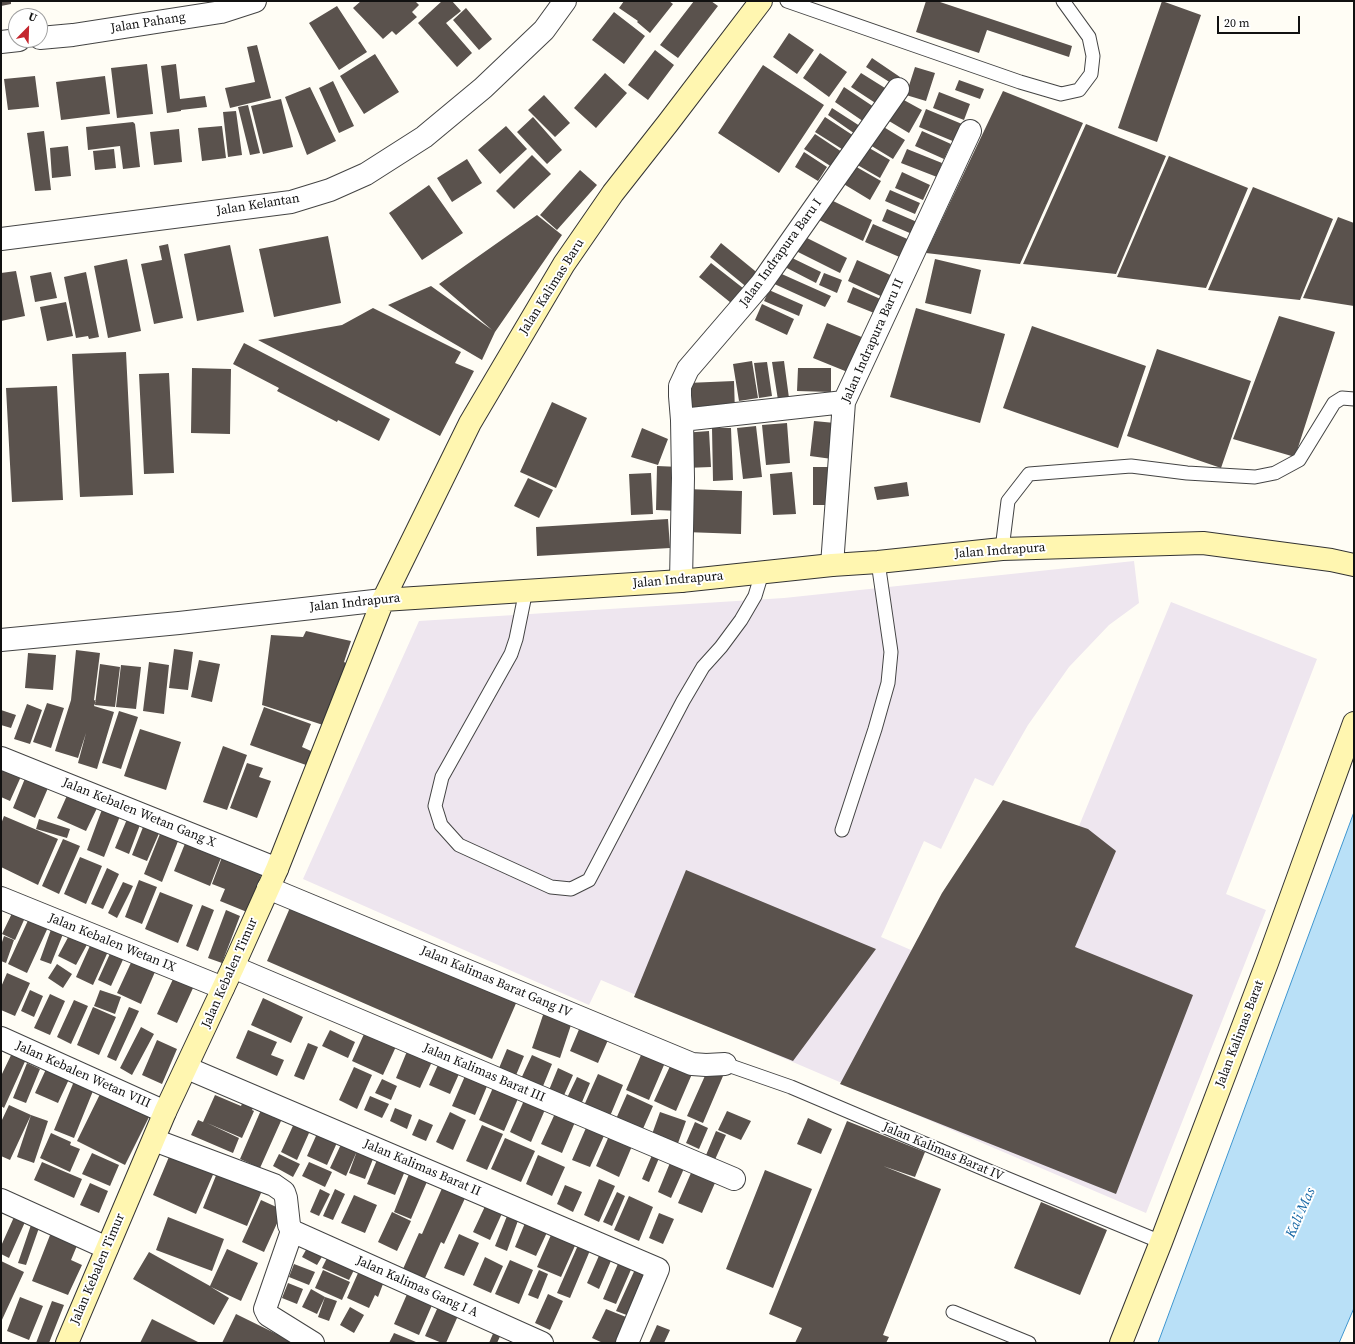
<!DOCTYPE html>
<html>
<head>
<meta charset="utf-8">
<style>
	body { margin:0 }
	#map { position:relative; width:1355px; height:1344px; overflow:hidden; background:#fffdf5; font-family:"Source Serif 4",serif }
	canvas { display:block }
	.frame { position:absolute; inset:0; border:2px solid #111; pointer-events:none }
	.north { position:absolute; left:8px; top:8px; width:40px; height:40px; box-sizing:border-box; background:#fff; border:1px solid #a0a0a0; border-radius:50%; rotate:23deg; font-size:11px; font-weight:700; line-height:16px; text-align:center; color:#111 }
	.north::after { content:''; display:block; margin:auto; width:14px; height:18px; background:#c4262e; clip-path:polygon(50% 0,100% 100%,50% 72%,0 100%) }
	.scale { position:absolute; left:1217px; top:16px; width:83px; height:18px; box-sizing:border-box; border:2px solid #111; border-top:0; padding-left:5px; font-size:12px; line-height:14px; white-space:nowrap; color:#111; -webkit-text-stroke:3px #fff; paint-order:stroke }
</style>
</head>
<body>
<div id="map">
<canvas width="1355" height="1344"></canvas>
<div class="frame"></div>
<div class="north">U</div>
<div class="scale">20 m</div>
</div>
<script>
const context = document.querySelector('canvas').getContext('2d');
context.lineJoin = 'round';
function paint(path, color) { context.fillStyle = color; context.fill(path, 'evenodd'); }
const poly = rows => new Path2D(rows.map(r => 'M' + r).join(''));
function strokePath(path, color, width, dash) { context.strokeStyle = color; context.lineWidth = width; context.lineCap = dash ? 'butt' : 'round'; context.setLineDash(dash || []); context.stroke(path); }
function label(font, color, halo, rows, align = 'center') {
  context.font = font + ' "Source Serif 4",serif'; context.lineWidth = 4; context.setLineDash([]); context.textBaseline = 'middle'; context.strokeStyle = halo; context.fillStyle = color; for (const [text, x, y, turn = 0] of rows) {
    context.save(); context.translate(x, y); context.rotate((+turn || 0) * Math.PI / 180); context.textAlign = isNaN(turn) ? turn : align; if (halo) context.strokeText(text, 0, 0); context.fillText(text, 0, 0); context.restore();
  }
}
paint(poly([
	[1134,561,1139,603,1109,625,1069,667,1028,725,993,786,975,778,941,849,924,841,881,937,911,950,1079,826,1171,602,1317,659,1226,894,1266,910,1146,1213,601,980,589,1005,303,879,419,621,784,598]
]), '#eee6ef');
const water = poly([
	[1354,812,1354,1308,1339,1343,1158,1343,1354,812]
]);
paint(water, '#b9e0f7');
strokePath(water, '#3f96cf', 1);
paint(poly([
	[1,1,11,1,11,4,1,6],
	[361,1,415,1,419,5,412,12,417,17,396,35,392,31,383,39,353,8],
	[442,1,452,1,461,11,446,23,472,53,457,67,418,23],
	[624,1,669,1,673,4,650,33,637,22,638,21,619,8],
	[694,1,711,1,718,6,678,58,660,45],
	[926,1,937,1,1072,46,1069,57,987,30,979,53,916,32],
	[1162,1,1201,15,1157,142,1118,128],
	[337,6,367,52,339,70,309,23],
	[466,8,492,39,479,50,453,20],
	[614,12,645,36,624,64,592,40],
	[789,33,814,50,797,74,773,57],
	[257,45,271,98,230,108,225,88,255,82,247,47],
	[655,50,674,65,648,100,628,85],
	[820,53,847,72,829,97,803,78],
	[375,54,399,92,364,114,340,76],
	[872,58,900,77,894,85,866,67],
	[147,64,153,114,117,118,111,68],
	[176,64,180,99,205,96,207,107,181,110,181,111,167,113,161,66],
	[763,65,824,105,779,173,718,133],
	[915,67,935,73,926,101,906,95],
	[605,73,627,93,596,128,574,108],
	[861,73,893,93,883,108,851,87],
	[35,76,39,107,8,110,4,79],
	[105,76,110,114,61,120,56,82],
	[959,80,984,89,980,99,955,90],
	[333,81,354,126,339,133,319,88],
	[310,87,336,141,307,155,285,97],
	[844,87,880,111,870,126,835,102],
	[1003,91,1083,123,1020,264,926,253],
	[939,92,970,104,964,120,933,108],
	[544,95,570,123,555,137,528,110],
	[281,99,293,147,263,154,251,106],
	[902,99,922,110,909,133,889,121],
	[248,105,260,153,250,155,238,107],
	[832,108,863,128,858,136,828,115],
	[926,109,962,124,955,142,919,127],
	[236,111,242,155,228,157,223,112],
	[533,117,562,150,547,164,517,132],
	[825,117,854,136,845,151,815,132],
	[133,122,135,124,140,167,123,169,120,146,88,150,86,127],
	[1086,124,1166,156,1116,274,1023,264],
	[222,126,226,158,202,161,198,128],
	[506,126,527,149,500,174,478,150],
	[882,126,905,140,893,159,870,145],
	[179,129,182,162,154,165,150,132],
	[44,131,51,190,35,191,27,133],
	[922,131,951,144,944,159,915,146],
	[815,134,842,152,832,167,804,149],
	[864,145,890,160,880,178,854,163],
	[68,146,71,176,52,178,50,148],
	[114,149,116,168,95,170,93,151],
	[907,149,942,163,937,177,901,163],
	[804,152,827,167,818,181,795,167],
	[532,155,551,174,514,209,496,191],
	[1169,156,1248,188,1206,288,1117,277],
	[467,159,482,183,452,202,437,178],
	[853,165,881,181,870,200,842,183],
	[580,170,597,185,557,230,540,215],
	[902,172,930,185,923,200,895,188],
	[429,185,463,233,422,260,389,213],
	[1253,187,1333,219,1300,300,1208,290],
	[890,190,920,203,915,214,885,201],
	[829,199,872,220,863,241,819,220],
	[887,209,917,222,912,234,882,221],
	[537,215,562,235,495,332,482,360,388,305,431,286,492,330,439,284],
	[1338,217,1354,223,1354,306,1303,298],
	[873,224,912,241,904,259,865,242],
	[799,234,847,258,840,273,792,249],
	[328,236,341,303,274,317,259,249],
	[721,243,760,275,749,289,710,257],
	[168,244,183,318,154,324,141,264,162,260,159,246],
	[230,245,244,312,197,321,184,254],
	[786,255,821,272,816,283,781,265],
	[127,259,141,331,108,338,94,266],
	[935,259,981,270,971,314,925,303],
	[857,260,897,278,887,299,848,281],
	[711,263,748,292,736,307,699,277],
	[16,271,25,316,1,321,1,273],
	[775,271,831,296,825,307,770,282],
	[51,272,57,298,35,302,30,276],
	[86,272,99,337,89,339,88,336,76,338,64,277],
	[824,273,842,280,837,293,819,285],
	[853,287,885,301,879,315,847,302],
	[769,290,803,305,799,316,764,301],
	[66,302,73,336,47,341,40,307],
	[762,304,794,319,787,335,755,320],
	[373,308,461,352,455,363,474,371,440,436,258,340,342,325],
	[916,308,1005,334,980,423,890,397],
	[1279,316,1335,332,1295,457,1233,439],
	[827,323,864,338,850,373,813,358],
	[1032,326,1146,366,1118,448,1003,408],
	[244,343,390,419,379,441,338,420,337,422,277,391,279,388,233,364],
	[1157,349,1251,381,1221,468,1127,436],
	[126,352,133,495,80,497,72,354],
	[752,361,758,398,739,401,733,364],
	[784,361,789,398,778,400,772,362],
	[767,362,772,396,759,398,754,363],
	[192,368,231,369,230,434,191,433],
	[798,368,831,368,831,392,797,391],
	[169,373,174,473,144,474,139,374],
	[734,381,735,413,689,415,687,383],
	[57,386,63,500,12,502,6,388],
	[552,402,587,418,556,488,520,472],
	[814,421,835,423,832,459,810,456],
	[787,423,790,463,766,465,762,425],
	[756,426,762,477,743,479,737,428],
	[642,428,668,439,658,465,631,457],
	[712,428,731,428,733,480,713,481],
	[709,431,711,467,685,468,683,433],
	[657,466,680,467,679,511,656,510],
	[813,467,830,467,829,505,813,505],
	[792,472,796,514,773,515,770,474],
	[651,473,653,514,631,515,629,474],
	[528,478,553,490,539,518,514,506],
	[907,482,909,496,877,500,874,487],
	[686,489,742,491,741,534,685,532],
	[668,519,670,548,537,556,536,527],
	[306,631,351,641,344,662,346,663,323,725,262,705,271,635,303,637],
	[174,649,193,652,188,690,169,688],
	[76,650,100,653,94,700,96,701,94,706,114,712,97,769,78,763,86,733,78,758,55,751,71,700],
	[28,653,56,655,53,690,25,688],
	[199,660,220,664,212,702,191,697],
	[149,662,169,665,164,714,143,711],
	[100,664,120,667,115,707,95,705],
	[121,665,141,667,136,709,116,707],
	[47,703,64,708,51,748,33,742],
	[27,704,42,710,30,744,14,739],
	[264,707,311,724,302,747,311,751,306,765,250,745],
	[1,710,16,715,11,728,1,725],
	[119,711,138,717,121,769,102,763],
	[140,729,181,742,166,790,124,776],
	[223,746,247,755,227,810,203,802],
	[1,762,23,772,10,801,1,797],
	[247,763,263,768,259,777,271,781,257,818,230,808],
	[28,771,51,781,35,818,13,808],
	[69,791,99,804,86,831,57,818],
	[1003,800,1088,829,1116,851,1075,947,1193,995,1116,1194,840,1084,942,893],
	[104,804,122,811,104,857,87,850],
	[130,812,143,817,129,854,115,848],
	[4,816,58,839,38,885,1,867,1,824],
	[147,817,163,824,147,861,132,855],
	[39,819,70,829,67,838,36,829],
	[164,824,182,831,162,882,144,874],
	[188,836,224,850,210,886,174,871],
	[63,839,80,846,59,894,42,886],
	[225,849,265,865,247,912,220,901,225,889,212,884],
	[80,857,102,866,86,904,64,894],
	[107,868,119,874,103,909,91,904],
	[686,870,876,949,793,1061,634,997],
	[139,880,157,887,142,924,125,917],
	[123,882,133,886,117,918,108,913],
	[160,892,193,905,178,943,145,929],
	[292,903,517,1001,492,1059,267,961],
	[16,905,28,911,15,940,2,934],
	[202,905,214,910,198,951,186,946],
	[226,910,240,916,222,963,208,958],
	[31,914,50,923,27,973,8,964],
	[53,924,65,929,51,964,40,960],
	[72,930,90,939,76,965,58,956],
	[4,936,14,940,6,963,1,961,1,945],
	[93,939,110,947,93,985,76,977],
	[113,947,126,953,111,986,98,980],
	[135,954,158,965,141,1004,117,993],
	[57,964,72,974,63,988,48,978],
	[7,973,30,983,15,1016,1,1010,1,987],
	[173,979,193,988,177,1023,157,1014],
	[30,990,43,996,34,1017,21,1011],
	[100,990,121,997,115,1014,94,1006],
	[50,994,65,1001,50,1035,34,1028],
	[263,998,303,1017,291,1043,251,1025],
	[74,1000,88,1006,71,1044,57,1037],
	[93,1007,116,1017,99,1055,77,1045],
	[129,1007,139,1011,116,1061,107,1057],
	[544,1012,572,1022,560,1058,532,1048],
	[368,1025,399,1040,383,1075,352,1061],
	[141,1027,154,1034,132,1075,120,1068],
	[580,1027,608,1040,598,1063,570,1051],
	[248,1030,277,1042,271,1055,284,1060,277,1076,236,1058],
	[330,1030,355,1042,348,1058,322,1046],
	[157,1040,177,1049,162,1084,142,1075],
	[308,1043,318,1047,304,1080,294,1076],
	[410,1044,435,1055,420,1088,396,1078],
	[644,1048,667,1058,649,1100,626,1090],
	[507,1049,524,1056,514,1080,497,1073],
	[13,1051,27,1057,4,1108,1,1106,1,1076],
	[532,1055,552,1064,541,1091,520,1081],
	[442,1056,463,1065,450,1094,429,1085],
	[27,1063,40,1069,26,1103,13,1098],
	[671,1064,692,1074,676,1111,654,1101],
	[47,1067,70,1077,58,1103,35,1093],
	[354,1067,372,1075,357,1109,339,1100],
	[558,1068,573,1075,561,1102,547,1095],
	[468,1069,490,1079,475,1115,452,1106],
	[708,1069,723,1076,703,1123,687,1116],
	[77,1074,97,1081,74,1138,54,1130],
	[598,1074,623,1085,608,1121,582,1110],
	[577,1077,590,1083,580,1107,566,1100],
	[382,1079,397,1086,391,1100,375,1093],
	[495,1083,520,1094,504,1131,479,1120],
	[102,1090,151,1113,125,1165,77,1141],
	[627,1094,653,1106,642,1131,616,1119],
	[215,1095,241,1106,246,1095,257,1100,252,1110,254,1111,242,1138,207,1123,239,1138,233,1153,191,1135,198,1120,203,1122],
	[370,1096,389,1104,382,1118,364,1110],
	[526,1096,547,1105,531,1142,510,1132],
	[264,1103,285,1112,260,1168,240,1159],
	[9,1105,31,1115,10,1160,1,1156,1,1122],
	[558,1107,578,1115,562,1153,541,1144],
	[395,1108,412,1115,407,1129,390,1121],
	[727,1111,751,1121,741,1140,718,1130],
	[450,1112,466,1120,453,1150,436,1142],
	[660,1112,686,1121,677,1146,651,1137],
	[31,1115,48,1121,34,1163,17,1157],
	[297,1117,313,1124,297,1160,281,1152],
	[808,1118,832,1129,821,1154,797,1144],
	[419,1119,433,1125,426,1141,412,1135],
	[589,1121,607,1129,590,1167,572,1160],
	[847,1121,925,1152,915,1177,883,1166,941,1189,883,1335,889,1337,886,1343,795,1343,802,1328,769,1314],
	[695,1122,708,1128,699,1149,686,1143],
	[482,1125,503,1134,487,1170,466,1161],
	[320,1127,340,1136,327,1165,307,1156],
	[612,1129,635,1139,619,1177,596,1166],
	[716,1131,726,1135,713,1164,704,1160],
	[51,1133,71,1142,70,1145,80,1149,70,1172,40,1158],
	[344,1138,375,1154,365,1179,349,1173,357,1151,346,1176,330,1168],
	[505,1138,535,1151,521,1182,491,1169],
	[655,1148,662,1151,649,1182,642,1179],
	[171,1152,215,1170,196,1214,153,1195],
	[92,1153,119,1165,110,1186,82,1174],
	[279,1154,300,1164,293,1177,273,1166],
	[379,1155,407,1166,395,1195,367,1184],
	[538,1155,565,1167,552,1196,526,1184],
	[672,1158,686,1164,671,1198,658,1192],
	[42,1162,82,1179,74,1198,34,1180],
	[309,1162,332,1172,325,1187,302,1176],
	[694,1166,718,1176,702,1213,678,1203],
	[219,1168,264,1186,247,1226,203,1208],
	[411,1169,429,1177,411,1219,394,1212],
	[765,1170,812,1189,773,1288,726,1269],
	[599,1179,615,1186,599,1222,584,1215],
	[90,1183,108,1191,99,1213,80,1205],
	[565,1185,582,1192,573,1212,557,1204],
	[443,1186,466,1196,444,1244,441,1242,425,1278,403,1269,419,1233,422,1234],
	[320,1189,330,1194,319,1216,310,1212],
	[335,1189,345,1194,333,1220,323,1216],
	[617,1192,625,1196,612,1226,603,1222],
	[354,1195,377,1205,365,1233,341,1223],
	[629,1196,653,1207,639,1241,614,1230],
	[261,1200,283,1210,264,1252,242,1242],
	[487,1202,504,1209,490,1240,473,1232],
	[1041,1202,1107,1230,1080,1295,1014,1268],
	[509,1211,520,1215,507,1251,495,1246],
	[392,1212,411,1221,397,1251,378,1242],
	[659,1213,674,1219,663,1244,649,1238],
	[528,1216,550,1226,536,1256,515,1247],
	[14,1217,25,1222,9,1258,1,1254,1,1246],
	[168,1217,224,1239,212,1271,156,1250],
	[32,1222,40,1225,26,1265,18,1263],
	[54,1225,81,1236,71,1260,82,1265,68,1295,32,1281],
	[554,1228,578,1239,561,1277,537,1267],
	[459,1234,479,1243,464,1276,444,1268],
	[311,1241,326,1250,317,1265,302,1257],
	[579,1243,591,1248,570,1298,557,1293],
	[227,1249,258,1263,241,1301,211,1287,229,1298,214,1325,133,1279,149,1252,210,1286],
	[331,1250,358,1262,349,1280,322,1268],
	[601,1251,613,1256,599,1289,587,1283],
	[485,1257,503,1266,491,1293,473,1285],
	[620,1259,633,1265,616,1304,603,1299],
	[510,1260,533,1270,519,1304,495,1294],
	[1,1261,24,1272,1,1322],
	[294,1264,315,1272,309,1285,289,1277],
	[362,1264,386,1276,378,1297,375,1295,369,1308,347,1298],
	[637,1265,652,1271,632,1317,616,1311],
	[323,1270,350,1282,342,1300,315,1288],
	[539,1270,548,1274,538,1299,528,1295],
	[288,1283,303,1289,297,1304,282,1298],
	[411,1285,436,1296,419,1335,394,1324],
	[311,1289,325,1297,317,1314,302,1307],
	[548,1294,563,1301,550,1330,535,1323],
	[20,1297,43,1306,29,1340,7,1331],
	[325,1297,337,1301,329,1321,318,1317],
	[441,1300,461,1309,446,1343,442,1343,425,1336],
	[52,1301,64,1305,49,1343,36,1343],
	[350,1307,364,1315,354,1333,340,1325],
	[606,1309,631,1319,620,1343,603,1343,592,1338],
	[236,1314,295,1343,222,1343],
	[152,1319,200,1343,140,1343],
	[657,1325,670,1330,664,1343,649,1343],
	[495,1329,502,1332,497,1343,489,1343],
	[394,1333,416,1342,415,1343,389,1343]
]), '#5a524d');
const lane = poly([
	[787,1,1020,82,1061,94,1079,90,1091,74,1093,56,1089,37,1063,1],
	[1002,549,1008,501,1029,474,1131,466,1187,473,1255,477,1275,473,1299,460,1334,403,1342,398,1354,399],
	[526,590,516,639,511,654,442,777,435,806,441,825,459,845,551,887,571,889,589,880,683,701,703,667,721,647,741,620,755,596,762,573],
	[842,830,875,729,888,683,891,652,878,562],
	[725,1064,791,1087,996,1174,1161,1242],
	[953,1312,1029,1343]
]);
const street = poly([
	[40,38,73,35,221,12,255,1],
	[1,42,19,40],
	[1,239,291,202,330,190,366,174,424,137,483,88,544,30,565,1],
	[844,402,682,420,680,396,680,386,688,369,761,284,898,89],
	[832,565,844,402,970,131],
	[681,581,683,478,682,420],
	[1,640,179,623,383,600],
	[1,758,277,869],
	[268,888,692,1064,706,1065,725,1064],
	[1,898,223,988],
	[233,967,734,1179],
	[1,1038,165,1112],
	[187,1068,658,1269,627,1343],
	[154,1140,274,1185,284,1192,286,1198,289,1225,292,1231,265,1309,268,1315,313,1343],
	[1,1200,107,1248],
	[292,1231,542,1343]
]);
const secondary = poly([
	[383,600,681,581,832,565,878,562,1002,549,1203,543,1331,560,1354,565],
	[67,1343,165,1112,233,967,277,869,383,600,470,423,564,264,613,193,668,123,761,1],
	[1121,1343,1161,1242,1267,963,1354,723]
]);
strokePath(lane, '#444', 15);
strokePath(street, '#444', 24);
strokePath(secondary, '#333', 24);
strokePath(lane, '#fff', 13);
strokePath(street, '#fff', 22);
strokePath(secondary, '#fff6b0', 22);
label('13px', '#111', '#fff', [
	["Jalan Pahang",148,23,-9],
	["Jalan Kelantan",258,205,-9],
	["Jalan Indrapura Baru I",781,253,-54],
	["Jalan Kalimas Baru",552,287,-58],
	["Jalan Indrapura Baru II",873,341,-66],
	["Jalan Indrapura",1000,551,-4],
	["Jalan Indrapura",678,580,-5],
	["Jalan Indrapura",355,603,-6],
	["Jalan Kebalen Wetan Gang X",139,813,22],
	["Jalan Kebalen Wetan IX",112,943,22],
	["Jalan Kebalen Timur",230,973,-66],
	["Jalan Kalimas Barat Gang IV",496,982,23],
	["Jalan Kalimas Barat",1240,1034,-69],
	["Jalan Kalimas Barat III",484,1073,23],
	["Jalan Kebalen Wetan VIII",83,1075,24],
	["Jalan Kalimas Barat IV",943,1152,23],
	["Jalan Kalimas Barat II",422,1168,23],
	["Jalan Kebalen Timur",98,1269,-67],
	["Jalan Kalimas Gang I A",417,1287,24]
]);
label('italic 14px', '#1768a6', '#fff', [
	["Kali Mas",1301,1213,-66]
]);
</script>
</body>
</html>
